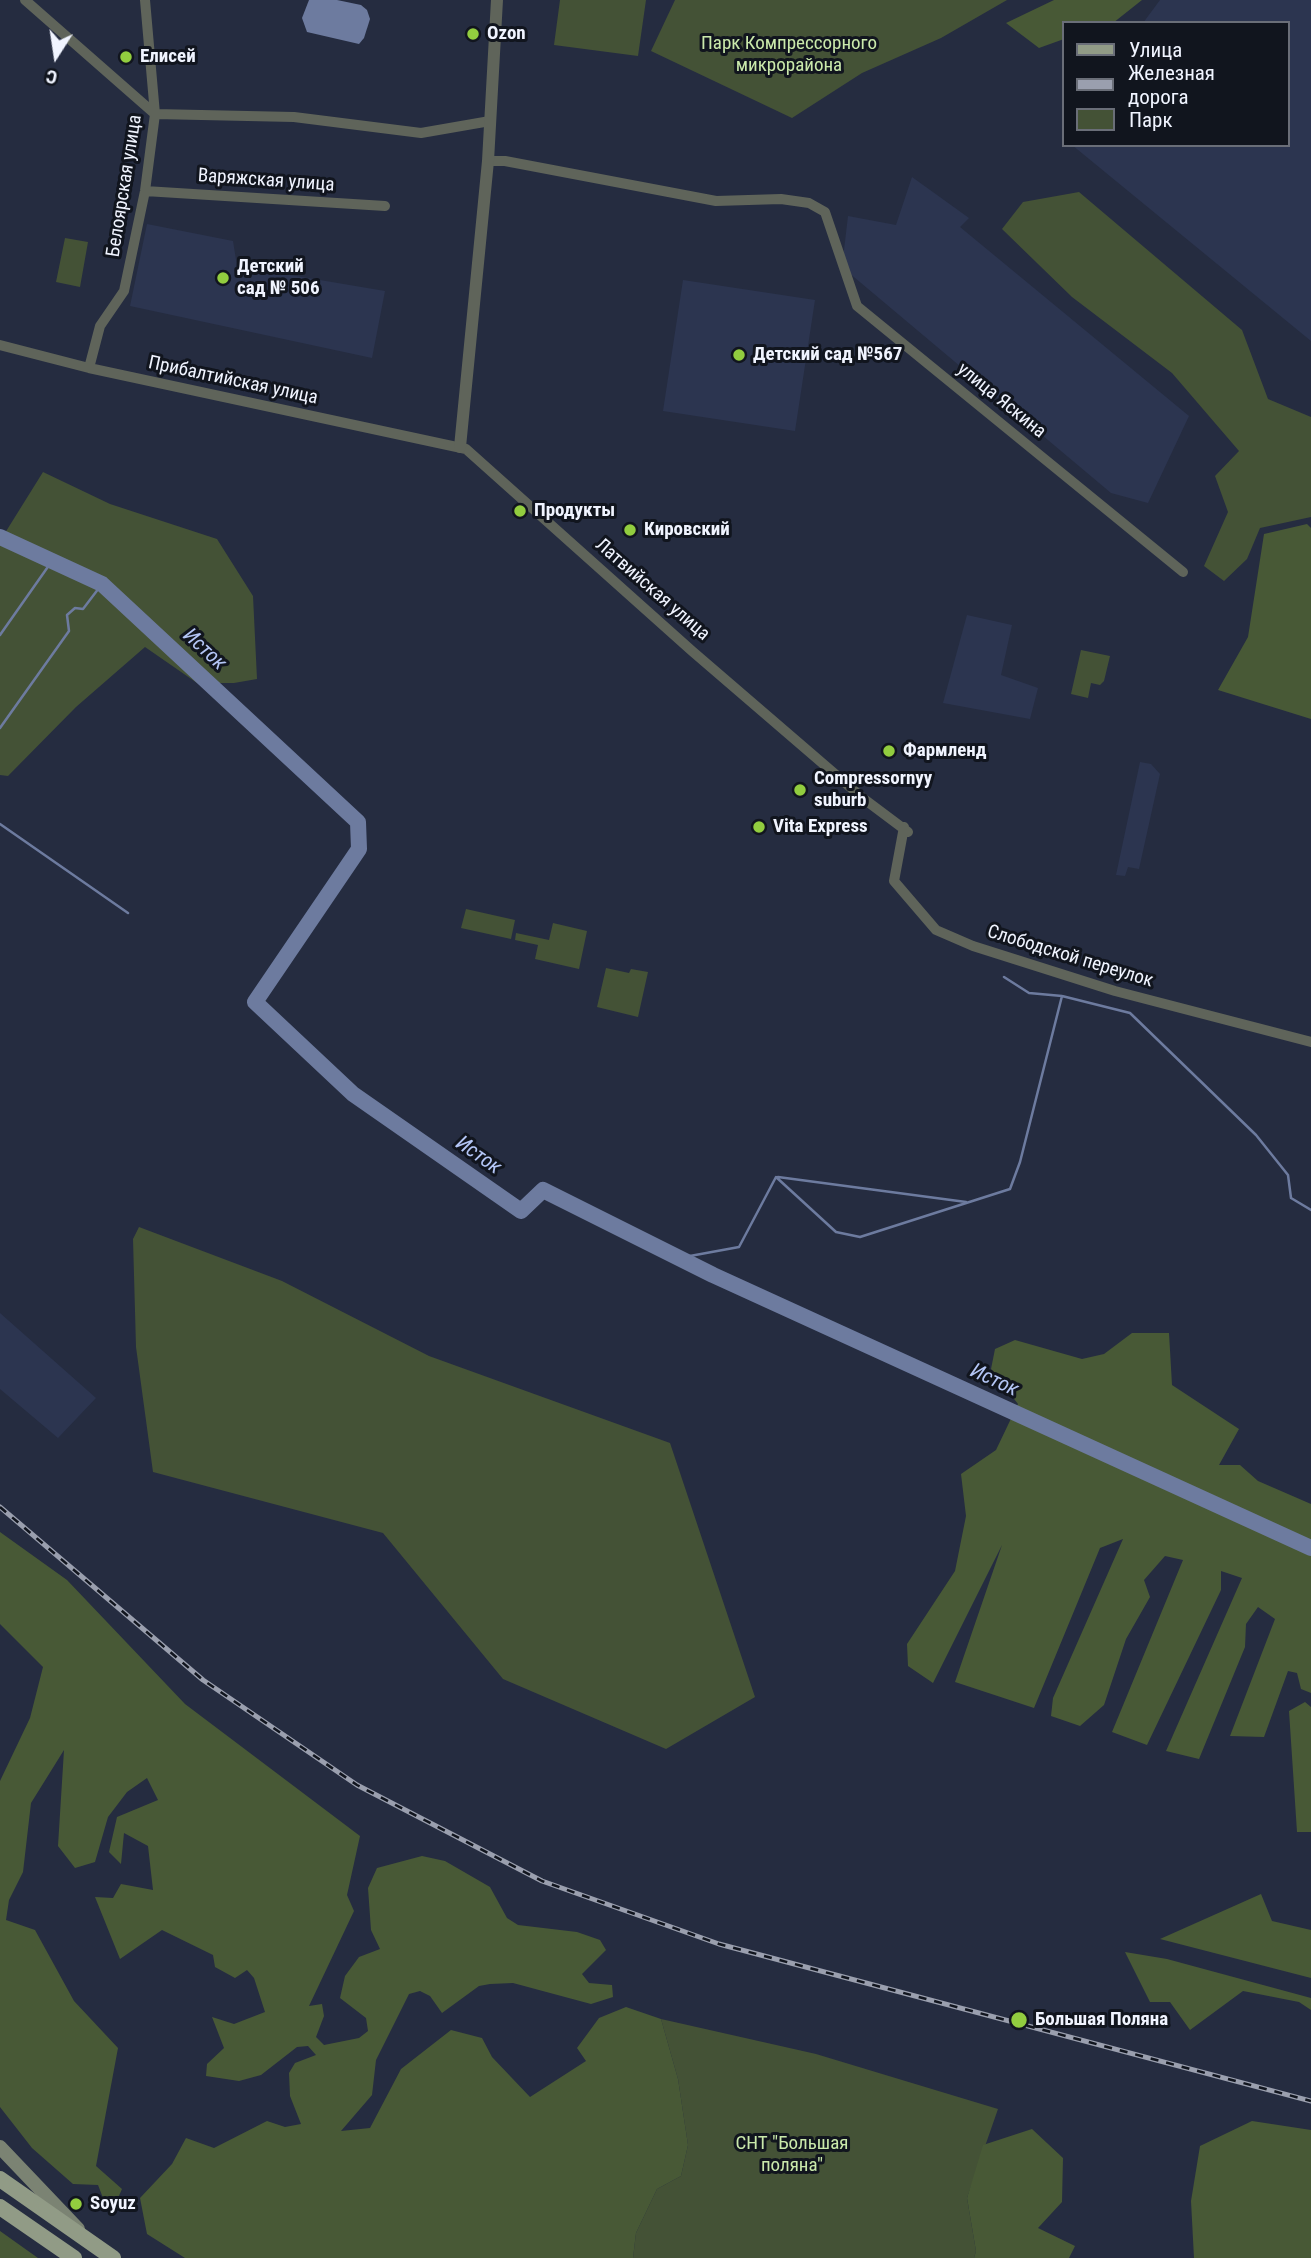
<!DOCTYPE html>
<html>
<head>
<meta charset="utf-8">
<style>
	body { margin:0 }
	#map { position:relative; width:1311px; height:2258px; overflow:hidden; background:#252c40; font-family:"Roboto Condensed",sans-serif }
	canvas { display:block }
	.legend { position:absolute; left:1062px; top:21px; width:228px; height:126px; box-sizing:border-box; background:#11151e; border:2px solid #6a6e78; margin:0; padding:9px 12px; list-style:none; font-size:21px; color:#f0f4ff }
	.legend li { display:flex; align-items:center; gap:14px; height:35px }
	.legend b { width:35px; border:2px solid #6a6e78 }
	.north { position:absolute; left:21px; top:21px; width:70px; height:70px; -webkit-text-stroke:5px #11151e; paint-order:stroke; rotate:192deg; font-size:19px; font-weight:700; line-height:28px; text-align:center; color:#f0f4ff }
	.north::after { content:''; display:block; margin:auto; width:24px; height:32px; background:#f0f4ff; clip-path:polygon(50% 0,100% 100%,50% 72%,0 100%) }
</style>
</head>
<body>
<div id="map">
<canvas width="1311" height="2258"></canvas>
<ul class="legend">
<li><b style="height:9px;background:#919b86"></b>Улица</li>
<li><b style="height:9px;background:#9a9fae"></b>Железная дорога</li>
<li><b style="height:19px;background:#445236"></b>Парк</li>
</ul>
<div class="north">С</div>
</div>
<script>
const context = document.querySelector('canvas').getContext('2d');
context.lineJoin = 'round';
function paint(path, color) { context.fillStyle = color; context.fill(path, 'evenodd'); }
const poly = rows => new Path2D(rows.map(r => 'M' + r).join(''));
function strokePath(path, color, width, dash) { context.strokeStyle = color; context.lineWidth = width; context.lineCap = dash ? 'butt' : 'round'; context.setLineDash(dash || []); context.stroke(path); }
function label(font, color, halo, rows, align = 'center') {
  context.font = font + ' "Roboto Condensed",sans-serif'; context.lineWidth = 6; context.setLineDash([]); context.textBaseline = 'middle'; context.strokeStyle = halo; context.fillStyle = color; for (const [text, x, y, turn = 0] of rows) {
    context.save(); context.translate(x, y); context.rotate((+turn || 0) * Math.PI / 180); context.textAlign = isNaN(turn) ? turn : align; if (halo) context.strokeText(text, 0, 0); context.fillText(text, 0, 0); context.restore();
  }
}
paint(poly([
	[1160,0,1311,0,1311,341,1072,145,1288,145,1288,23,1143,23],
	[912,177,969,218,960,227,1189,416,1148,503,1111,493,842,267,848,216,896,225],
	[147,224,233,241,237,266,385,291,372,358,130,306],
	[683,280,815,300,795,431,663,411],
	[967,615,1012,625,1001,675,1038,688,1030,719,943,703],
	[1140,762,1151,764,1160,774,1139,869,1128,867,1125,876,1116,875],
	[0,1313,96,1398,58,1438,0,1389]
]), '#2c3550');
paint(poly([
	[560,0,646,0,638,56,554,45],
	[675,0,1007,0,941,38,862,73,792,118,651,51],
	[1079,192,1242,330,1268,399,1311,417,1311,517,1260,528,1247,559,1224,581,1204,566,1228,512,1215,476,1239,451,1172,373,1072,297,1002,229,1023,202],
	[65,238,88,242,80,287,56,282],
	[43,472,110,504,217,539,253,596,257,679,234,683,197,683,145,647,76,707,8,776,0,775,0,541],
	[1081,650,1110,656,1104,681,1100,685,1091,683,1088,698,1071,694],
	[466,909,515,920,511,939,461,928],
	[553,923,587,931,579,969,535,959,538,945,515,940,516,933,549,940],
	[606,968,629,973,631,969,648,972,638,1017,597,1007],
	[139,1227,282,1281,429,1356,670,1443,755,1697,666,1749,503,1679,383,1533,153,1472,136,1347,133,1239],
	[661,2019,816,2054,998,2109,967,2198,976,2251,974,2258,633,2258,636,2233,657,2189,681,2176,688,2145,678,2079]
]), '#445236');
paint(poly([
	[1054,0,1142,0,1113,23,1064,23,1064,39,1039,48,1006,23],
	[1307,524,1311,528,1311,719,1218,690,1248,637,1264,534],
	[1132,1333,1169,1333,1172,1385,1239,1429,1219,1465,1240,1465,1258,1481,1311,1504,1311,1693,1301,1689,1297,1673,1288,1671,1264,1737,1230,1736,1275,1619,1258,1607,1246,1624,1245,1647,1199,1759,1166,1751,1242,1578,1221,1571,1221,1590,1147,1745,1112,1732,1183,1560,1165,1556,1144,1580,1150,1597,1126,1639,1104,1705,1080,1726,1051,1716,1053,1698,1123,1539,1100,1548,1034,1708,955,1682,1002,1545,933,1683,908,1666,907,1644,955,1571,966,1516,961,1474,996,1450,1018,1404,991,1369,995,1349,1015,1340,1082,1359,1104,1354],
	[0,1532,67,1580,185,1704,360,1836,347,1895,354,1911,309,2006,322,2004,324,2016,316,2037,324,2045,359,2038,368,2031,366,2018,340,1998,345,1976,359,1957,380,1949,371,1930,368,1888,377,1868,422,1856,445,1861,490,1887,507,1918,518,1925,577,1932,600,1940,606,1950,582,1974,589,1983,612,1985,613,1997,591,2004,513,1983,490,1984,479,1986,442,2013,430,1996,420,1991,409,1994,376,2060,372,2095,341,2131,370,2128,401,2069,451,2030,482,2038,492,2057,530,2097,586,2061,577,2048,599,2018,626,2007,661,2019,678,2079,688,2145,681,2176,657,2189,636,2233,633,2258,185,2258,147,2234,140,2198,172,2164,186,2138,214,2148,267,2121,285,2127,301,2124,290,2096,289,2073,295,2063,316,2055,308,2046,297,2047,261,2075,239,2081,206,2076,207,2064,224,2048,212,2017,234,2024,265,2012,254,1978,247,1970,235,1978,215,1967,213,1955,162,1930,120,1959,95,1897,113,1898,121,1884,153,1890,148,1846,124,1833,121,1864,109,1852,117,1817,158,1800,147,1778,127,1792,108,1817,95,1862,75,1868,58,1846,64,1750,31,1803,23,1872,9,1900,6,1920,35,1930,74,2001,118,2048,96,2166,122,2189,110,2216,98,2185,73,2184,32,2148,0,2107,0,1781,30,1718,43,1667,0,1624],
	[1305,1702,1311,1707,1311,1832,1297,1832,1289,1711],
	[1261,1894,1272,1921,1311,1930,1311,1978,1160,1939],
	[1125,1952,1167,1959,1311,1998,1311,2010,1299,2002,1243,1991,1190,2030,1170,2002,1150,2002],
	[1252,2121,1311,2130,1311,2258,1194,2258,1191,2201,1200,2146],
	[1032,2129,1063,2158,1062,2202,1038,2228,1075,2246,1069,2258,974,2258,976,2251,967,2198,983,2145],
	[0,2231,38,2258,0,2258]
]), '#485936');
paint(poly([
	[309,0,337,0,361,5,367,10,370,19,364,38,359,44,307,32,302,18]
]), '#6d7b9f');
strokePath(poly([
	[0,544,3,538],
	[0,635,52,561],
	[0,728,69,631,67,615,75,608,83,609,102,584],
	[0,824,128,913],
	[1004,977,1029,993,1062,996,1130,1013,1256,1135,1288,1175,1291,1198,1311,1210],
	[778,1177,966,1202],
	[679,1258,739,1247,776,1177,836,1232,860,1237,1010,1189,1020,1162,1062,996]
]), '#6d7b9f', 2.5);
strokePath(poly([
	[0,537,102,584,358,822,359,849,255,1002,353,1094,521,1211,543,1190,713,1275,1311,1548]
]), '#6d7b9f', 16);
strokePath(poly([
	[25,0,155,114,294,117,421,133,490,121],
	[488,161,505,161,716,201,781,199,809,203,825,212,857,306,1183,572],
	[145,191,385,206],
	[0,345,89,368,466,449,692,651,864,799,908,832],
	[89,368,100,326,124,291,145,191,155,114,145,0],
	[904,827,894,881,936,930,973,946,1115,991,1311,1042]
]), '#5f645a', 10);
strokePath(poly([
	[460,447,488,161,497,0]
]), '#5f645a', 12);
strokePath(poly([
	[0,2147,78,2229]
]), '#7b8373', 14);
strokePath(poly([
	[0,2179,113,2258],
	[0,2207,74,2258]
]), '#919b86', 16);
const rail = poly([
	[0,1507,203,1680,357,1785,542,1881,719,1944,1311,2101]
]);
strokePath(rail, '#9a9fae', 5);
strokePath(rail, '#11151e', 2.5, [8]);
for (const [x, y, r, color] of [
	[473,34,7,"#92cd3f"],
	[126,57,7,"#92cd3f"],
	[223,278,7,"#92cd3f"],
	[739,355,7,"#92cd3f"],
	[520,511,7,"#92cd3f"],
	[630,530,7,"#92cd3f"],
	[889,751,7,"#92cd3f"],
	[800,790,7,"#92cd3f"],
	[759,827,7,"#92cd3f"],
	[1019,2020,9,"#92cd3f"],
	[76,2204,7,"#92cd3f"]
]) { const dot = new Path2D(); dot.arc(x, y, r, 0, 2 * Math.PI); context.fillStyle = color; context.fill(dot); strokePath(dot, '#11151e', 2.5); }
label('bold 19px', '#f0f4ff', '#11151e', [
	["Ozon",487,34],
	["Елисей",140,57],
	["Детский",237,267],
	["сад № 506",237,289],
	["Детский сад №567",753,355],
	["Продукты",534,511],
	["Кировский",644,530],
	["Фармленд",903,751],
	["Compressornyy",814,779],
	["suburb",814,801],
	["Vita Express",773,827],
	["Большая Поляна",1035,2020],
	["Soyuz",90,2204]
], 'left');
label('19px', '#cae9ab', '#11151e', [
	["Парк Компрессорного",789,44],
	["микрорайона",789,66],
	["СНТ \"Большая",792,2144],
	["поляна\"",792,2166]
]);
label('19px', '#f0f4ff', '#11151e', [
	["Варяжская улица",266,181,4],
	["Белоярская улица",125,186,-81],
	["Прибалтийская улица",233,381,12],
	["улица Яскина",1001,401,39],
	["Латвийская улица",652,590,41],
	["Слободской переулок",1070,957,17]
]);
label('italic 21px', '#b4c6f6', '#11151e', [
	["Исток",204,650,43],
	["Исток",478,1156,35],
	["Исток",994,1381,25]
]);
</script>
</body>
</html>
